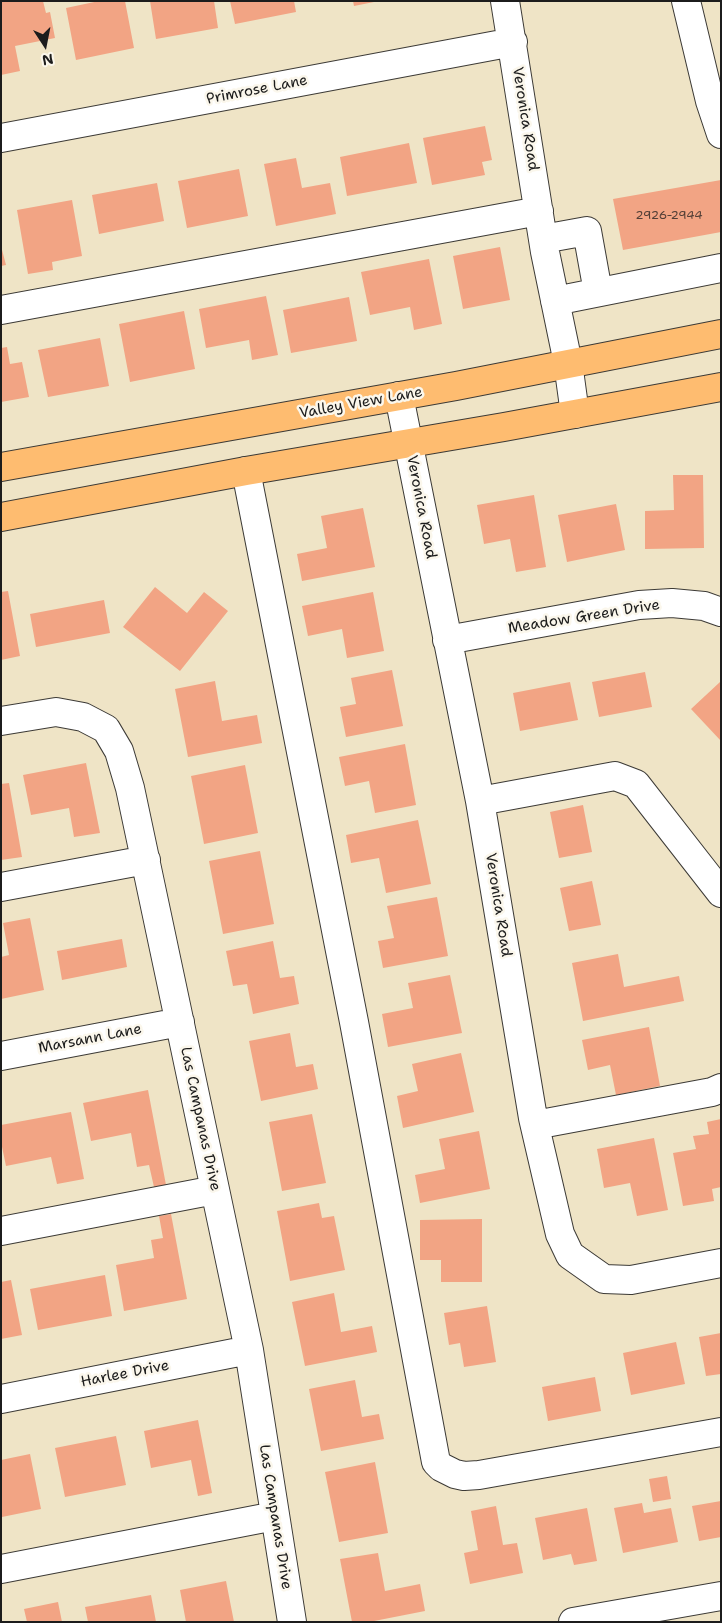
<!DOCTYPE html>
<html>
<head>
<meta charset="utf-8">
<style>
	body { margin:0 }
	#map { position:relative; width:722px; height:1623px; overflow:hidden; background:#efe4c6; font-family:"Shantell Sans",sans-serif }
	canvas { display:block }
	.frame { position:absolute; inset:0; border:2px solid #1c1c1c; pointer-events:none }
	.north { position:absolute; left:20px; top:20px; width:50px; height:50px; -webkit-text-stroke:4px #fbf7ec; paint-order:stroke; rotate:169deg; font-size:14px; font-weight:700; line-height:20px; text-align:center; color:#1c1c1c }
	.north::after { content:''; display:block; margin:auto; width:18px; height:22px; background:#1c1c1c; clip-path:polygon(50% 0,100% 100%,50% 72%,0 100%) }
</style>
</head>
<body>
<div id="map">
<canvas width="722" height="1623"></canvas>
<div class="frame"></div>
<div class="north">N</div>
</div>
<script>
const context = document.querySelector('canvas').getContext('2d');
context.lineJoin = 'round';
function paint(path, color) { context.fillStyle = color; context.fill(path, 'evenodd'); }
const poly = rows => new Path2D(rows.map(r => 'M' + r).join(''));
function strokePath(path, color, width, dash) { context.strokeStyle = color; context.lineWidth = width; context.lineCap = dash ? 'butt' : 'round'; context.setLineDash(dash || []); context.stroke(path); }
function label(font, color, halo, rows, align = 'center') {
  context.font = font + ' "Shantell Sans",sans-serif'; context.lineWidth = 5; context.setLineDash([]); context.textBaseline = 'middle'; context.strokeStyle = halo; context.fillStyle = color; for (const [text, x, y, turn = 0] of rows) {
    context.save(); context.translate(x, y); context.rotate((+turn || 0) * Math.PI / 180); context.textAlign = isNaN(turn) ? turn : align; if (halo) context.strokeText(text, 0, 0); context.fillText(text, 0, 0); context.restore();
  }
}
paint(poly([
	[1,1,43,1,46,13,50,12,55,38,15,46,20,71,1,75],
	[99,1,125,1,134,48,76,60,66,8],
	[150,1,214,1,218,28,156,39],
	[230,1,294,1,296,12,235,24],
	[353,1,374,1,374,2,354,6],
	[485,126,492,160,482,162,485,175,432,185,423,138],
	[409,143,417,183,347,196,340,157],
	[296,158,302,188,330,183,336,214,276,226,264,164],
	[239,169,248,216,187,228,178,181],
	[721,180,721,232,623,250,613,199],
	[157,183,164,221,99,234,92,195],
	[72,200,82,256,52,262,53,270,28,274,17,210],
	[1,246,6,265,1,266],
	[500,247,510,300,463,309,453,256],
	[429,259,442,324,414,330,410,307,370,315,361,272],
	[266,296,278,355,252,360,249,340,206,348,199,309],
	[349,297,357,341,291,353,283,310],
	[184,311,195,369,130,382,119,324],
	[100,338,109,386,48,397,38,350],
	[7,347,10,364,22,362,29,397,1,402,1,348],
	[673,475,703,475,704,548,645,549,645,511,674,510],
	[534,495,546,567,516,572,510,539,484,544,477,505],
	[616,504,625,550,567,562,558,515],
	[363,508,375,567,302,581,297,554,327,548,321,516],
	[155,587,187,613,204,592,228,611,180,671,123,627],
	[8,591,20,656,1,660,1,592],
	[373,592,384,651,347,658,342,629,308,636,302,606],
	[104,600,110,633,36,647,30,614],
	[392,670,403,726,346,737,340,707,356,704,351,678],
	[645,672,652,707,599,717,592,682],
	[215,681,222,721,257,715,262,743,188,757,175,689],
	[570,682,578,720,520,731,513,693],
	[720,682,721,683,721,741,691,709],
	[405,744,416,805,375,813,369,781,345,786,339,757],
	[86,763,100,833,74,837,69,808,31,815,23,775],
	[245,765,258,833,204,844,191,776],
	[9,783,22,857,1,860,1,784],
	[583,805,592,852,559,858,550,812],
	[418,820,431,884,386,893,379,858,351,863,346,835],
	[260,851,274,924,223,934,209,861],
	[592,881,601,925,569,931,560,888],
	[437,897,448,956,383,968,378,941,394,938,387,906],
	[30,918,44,990,1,999,1,957,9,955,3,923],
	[122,939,127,967,62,980,57,951],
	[273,941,280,978,294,976,299,1004,253,1014,247,984,233,986,226,951],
	[618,954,624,987,679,976,684,1001,583,1021,572,963],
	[450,975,462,1033,388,1047,382,1014,413,1008,408,983],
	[649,1027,660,1086,616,1095,610,1065,588,1070,582,1040],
	[290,1033,296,1067,313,1064,318,1089,261,1101,249,1041],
	[461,1053,474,1112,403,1128,397,1096,418,1091,412,1064],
	[148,1090,166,1185,154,1187,149,1165,137,1167,131,1133,91,1141,83,1103],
	[71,1112,84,1179,57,1184,51,1157,6,1166,1,1142,1,1125],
	[312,1114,326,1183,282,1191,269,1122],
	[721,1119,721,1187,712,1189,714,1201,683,1206,673,1153,696,1149,693,1136,709,1134,707,1122],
	[479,1131,490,1189,420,1203,415,1175,445,1169,439,1139],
	[654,1138,668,1210,637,1216,630,1183,604,1188,597,1149],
	[319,1203,322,1218,334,1216,345,1270,290,1281,277,1211],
	[171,1214,187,1299,124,1311,116,1265,154,1258,151,1240,163,1238,159,1216],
	[482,1219,482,1282,441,1282,441,1260,420,1260,420,1220],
	[105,1275,112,1316,38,1330,30,1289],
	[11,1280,22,1335,1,1339,1,1282],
	[334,1293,341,1332,372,1326,377,1352,305,1366,292,1302],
	[487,1306,496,1362,464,1367,460,1343,449,1345,444,1313],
	[721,1333,721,1374,706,1376,699,1337],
	[676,1342,685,1384,631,1395,623,1353],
	[595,1377,601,1411,548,1421,542,1387],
	[355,1380,362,1417,379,1414,384,1439,321,1451,309,1389],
	[198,1420,212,1493,198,1496,191,1460,151,1468,144,1431],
	[116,1436,126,1485,65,1497,55,1448],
	[30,1454,41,1509,2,1517,1,1460],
	[375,1462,388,1533,339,1542,325,1472],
	[667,1476,671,1499,653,1502,649,1479],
	[721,1501,721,1537,699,1541,692,1506],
	[642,1503,644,1513,671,1508,678,1542,623,1553,614,1508],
	[496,1506,503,1545,517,1543,523,1573,470,1584,464,1553,478,1550,471,1511],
	[587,1508,597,1561,574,1565,571,1554,543,1560,535,1518],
	[378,1553,385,1591,420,1584,425,1611,369,1622,352,1622,340,1559],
	[226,1581,234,1622,186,1622,180,1590],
	[151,1595,156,1622,88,1622,85,1607],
	[58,1602,62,1622,27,1622,24,1609]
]), '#f2a484');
const minor = poly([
	[505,1,545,252,568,363,575,414],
	[686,1,710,101,721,134],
	[1,138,513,42],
	[543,239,587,231,598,292],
	[555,301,721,268],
	[1,310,539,211],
	[399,396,480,801,533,1118,560,1234,570,1255,604,1279,631,1280,721,1263],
	[246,471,354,1022,436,1462,441,1467,455,1474,464,1476,479,1475,721,1432],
	[447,640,639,605,672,603,704,606,721,612],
	[1,721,56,712,83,717,106,729,119,751,130,788,249,1350,292,1622],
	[480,801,615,776,636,784,721,893],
	[1,887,146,860],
	[1,1056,180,1022],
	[535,1125,712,1092,721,1088],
	[1,1231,215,1190],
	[1,1399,249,1350],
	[1,1569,275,1516],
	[573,1622,721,1596]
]);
const major = poly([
	[1,467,456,386,721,334],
	[1,517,246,471,504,427,721,387]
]);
strokePath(minor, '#3c3a36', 30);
strokePath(major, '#3c3a36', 30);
strokePath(minor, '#fff', 28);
strokePath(major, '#febc70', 28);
label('12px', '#523e36', null, [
	["2926-2944",669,216]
]);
label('15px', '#1c1c1c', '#fbf7ec', [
	["Primrose Lane",257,90,-11],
	["Veronica Road",525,119,81],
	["Valley View Lane",361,403,-10],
	["Veronica Road",421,507,79],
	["Meadow Green Drive",584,617,-9],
	["Veronica Road",498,905,81],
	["Marsann Lane",90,1039,-11],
	["Las Campanas Drive",200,1119,78],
	["Harlee Drive",125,1374,-11],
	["Las Campanas Drive",275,1517,81]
]);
</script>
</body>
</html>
